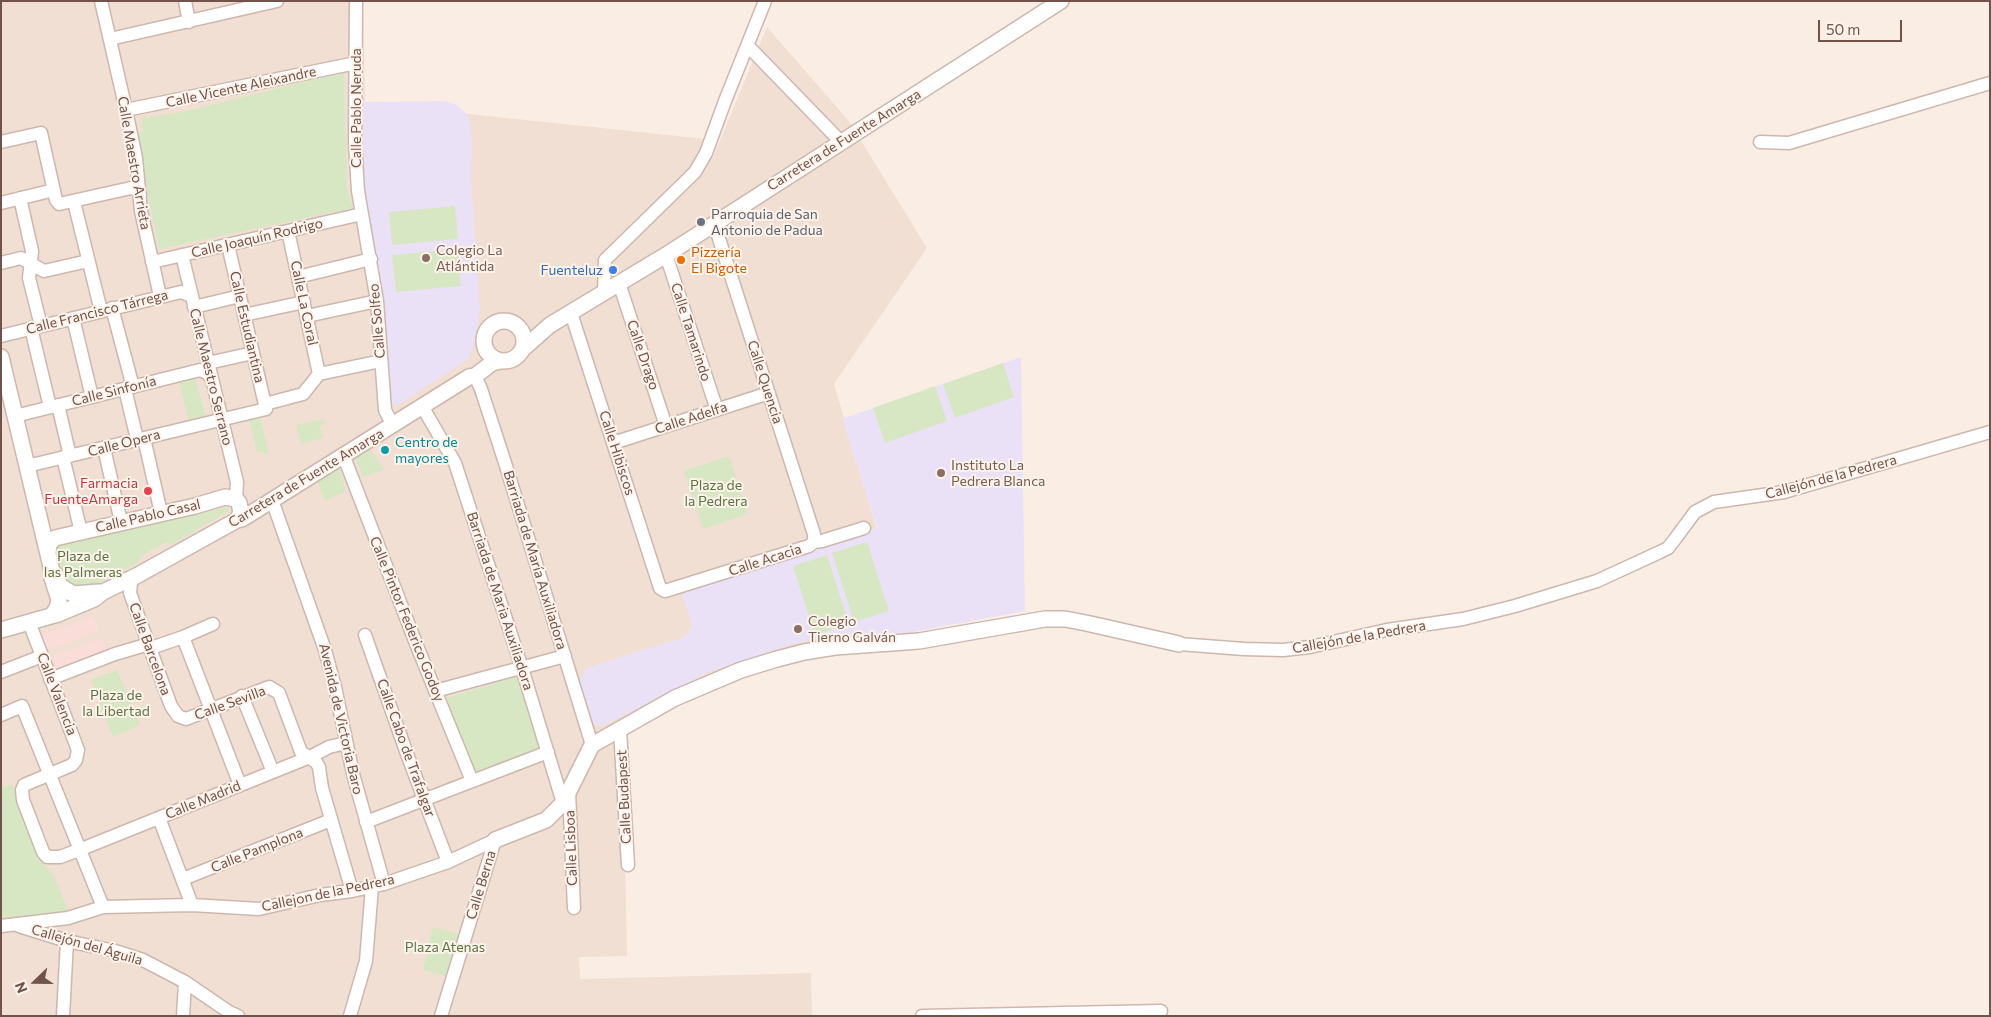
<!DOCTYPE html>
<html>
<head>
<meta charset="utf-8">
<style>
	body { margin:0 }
	#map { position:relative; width:1991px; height:1017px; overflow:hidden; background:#faeee4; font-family:Commissioner,sans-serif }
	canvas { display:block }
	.frame { position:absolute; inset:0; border:2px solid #71534b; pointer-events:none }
	.north { position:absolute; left:10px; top:957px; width:50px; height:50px; -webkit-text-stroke:4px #fef3ea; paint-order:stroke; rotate:248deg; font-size:14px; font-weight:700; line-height:20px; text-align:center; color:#71534b }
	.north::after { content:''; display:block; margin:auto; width:18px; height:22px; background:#71534b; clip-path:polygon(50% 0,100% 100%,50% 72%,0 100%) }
	.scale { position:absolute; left:1818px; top:20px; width:84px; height:22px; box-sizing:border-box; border:2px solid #71534b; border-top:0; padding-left:6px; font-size:15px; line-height:18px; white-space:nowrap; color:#71534b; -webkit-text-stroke:4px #fef3ea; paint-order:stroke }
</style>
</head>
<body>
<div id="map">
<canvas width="1991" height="1017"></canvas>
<div class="frame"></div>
<div class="north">N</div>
<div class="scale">50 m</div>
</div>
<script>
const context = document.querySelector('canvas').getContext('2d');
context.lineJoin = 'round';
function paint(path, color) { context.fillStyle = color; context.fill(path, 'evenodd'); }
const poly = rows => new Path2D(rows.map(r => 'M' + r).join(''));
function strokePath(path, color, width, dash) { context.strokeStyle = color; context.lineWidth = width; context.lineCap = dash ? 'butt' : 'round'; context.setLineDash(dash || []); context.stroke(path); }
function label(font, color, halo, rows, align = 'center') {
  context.font = font + ' Commissioner,sans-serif'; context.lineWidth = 4; context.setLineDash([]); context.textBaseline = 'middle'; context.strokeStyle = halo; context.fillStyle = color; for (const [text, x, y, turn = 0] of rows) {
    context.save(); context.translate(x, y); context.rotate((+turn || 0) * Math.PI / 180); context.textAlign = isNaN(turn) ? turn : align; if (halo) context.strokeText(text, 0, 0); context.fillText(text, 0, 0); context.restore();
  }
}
paint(poly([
	[1,1,363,1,365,103,706,139,713,157,767,27,849,121,927,248,834,384,907,632,754,656,757,665,598,742,623,746,627,956,579,957,580,979,811,973,812,1016,1,1016]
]), '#f1dfd3');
paint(poly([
	[93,616,99,630,48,650,42,635],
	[102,638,107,652,56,672,50,658]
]), '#faddd8');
paint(poly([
	[445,101,457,105,468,115,472,138,471,177,480,311,474,345,468,359,398,405,394,404,391,401,377,270,364,197,363,102],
	[1021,357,1025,611,907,633,864,635,813,640,793,644,711,671,602,726,594,725,579,680,587,668,685,637,692,625,681,592,877,528,842,419]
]), '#ebe1f7');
paint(poly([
	[344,72,347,189,353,208,159,249,150,207,138,132,143,131,141,118,182,112],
	[455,206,458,239,392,245,389,212],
	[458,249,461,286,396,292,392,255],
	[1003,363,1014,397,955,418,943,384],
	[195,377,206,419,189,423,179,381],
	[935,386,947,421,885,443,873,408],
	[260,417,269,453,264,454,263,451,257,452,249,420],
	[324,419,325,424,320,426,323,438,301,444,296,425],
	[368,446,384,470,363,477,354,455],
	[729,456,748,514,703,529,684,471],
	[338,465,346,491,325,501,317,480],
	[228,507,230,510,171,545,166,542,141,556,138,563,98,583,77,588,63,580,56,547],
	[867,542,889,611,854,622,832,553],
	[827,555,849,624,815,635,793,566],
	[117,670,140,725,113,737,91,680],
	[519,676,541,748,476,774,446,698],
	[12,784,46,868,53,874,68,910,1,924,1,788],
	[433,927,465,936,452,978,423,970]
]), '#d7e7c3');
const minor = poly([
	[101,1,126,110,136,158,141,211,160,296],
	[185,1,189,22],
	[356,1,355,143,358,191,377,301,385,410,393,426],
	[110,39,277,1],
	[748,46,841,142],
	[126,110,356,63],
	[1,142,41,133,56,200,59,204,131,188,137,190,140,195],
	[1760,142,1789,143,1990,83],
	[20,198,32,251,29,278,41,326],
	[74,202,101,311],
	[1,203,54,190],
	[714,223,814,534,814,542],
	[288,231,319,374],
	[182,255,237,482,236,499],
	[666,255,717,410],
	[152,262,362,214],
	[1,263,21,258,44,271,88,261],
	[298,277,371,259],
	[619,283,666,426],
	[604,292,605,260,695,172,706,153,725,101,765,1],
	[194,307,240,296],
	[112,308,133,387],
	[571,313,660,588,665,591,809,546,814,542,822,541,864,528],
	[244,315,304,302],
	[307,316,377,301],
	[73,318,92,397],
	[31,328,50,407],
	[1,336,181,292,191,296],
	[208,363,253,353],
	[475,376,481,389,506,466,592,745],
	[125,389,137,439],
	[265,404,303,394,319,374,381,361],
	[58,405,70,456],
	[422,406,455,463,522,668,563,803],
	[15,416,200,370,207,373,211,378],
	[144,438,161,513],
	[613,443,769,393],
	[104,448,121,522],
	[63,457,81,532],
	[344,457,417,646,472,781],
	[27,466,266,409,228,245],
	[272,500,325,650,335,687,353,774,384,884],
	[138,575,131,582,130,593,171,706,178,716,186,719,269,687,279,693,301,752,316,762,319,767,322,788,352,891],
	[29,622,78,750,76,760,72,765,24,785,22,790,23,800,43,852,47,857,60,857,79,850,310,757,329,747,346,743],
	[365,635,407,754,448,862],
	[183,637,213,624],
	[1179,644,1244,649,1283,650,1310,647,1387,630,1463,619,1515,606,1597,581,1660,552,1668,548,1675,539,1695,512,1714,502,1784,492,1990,432],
	[151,648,183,637,240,785],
	[1,672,42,656],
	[50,679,115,654,149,644],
	[435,691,565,656],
	[242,696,273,772],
	[1,715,22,706,103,907],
	[620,729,628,865],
	[569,791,574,908],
	[159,818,192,905],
	[366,822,548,752],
	[183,879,331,820],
	[1,926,68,918,103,907,192,905,259,909,320,895,352,891,384,884,448,862,495,840],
	[19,926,67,941,115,951,143,960,185,982,229,1012,238,1016],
	[63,1016,67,941],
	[183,1016,185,982],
	[350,1016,366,961,372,887],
	[441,1016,495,840],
	[922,1016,1161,1011]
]);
const tertiary = poly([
	'484 341a20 20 0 1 1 40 0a20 20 0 1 1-40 0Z',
	[524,348,550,325,666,255,1061,1],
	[1,357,52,571,52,578,59,600,57,608,53,614],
	[48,553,49,544,55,538,195,506,225,497,236,499,239,503,241,512,237,520],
	[56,575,60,586,73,594,99,592],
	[1,630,58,614,94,599,103,592,138,575,237,520,242,519,469,377,475,376,492,363,500,361],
	[495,840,546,820,563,803,592,745,675,698,741,670,777,659,804,652,835,647,919,641,1045,619,1065,619,1086,623,1179,644]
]);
strokePath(minor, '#cdb7ae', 15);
strokePath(tertiary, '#cdb7ae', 18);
strokePath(minor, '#fff', 12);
strokePath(tertiary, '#fff', 15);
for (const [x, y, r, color] of [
	[701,222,5,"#6b7280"],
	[426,258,5,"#8d6e63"],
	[681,260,5,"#e8710a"],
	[613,270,5,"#3f7fe0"],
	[385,450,5,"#0f9aa8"],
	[941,473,5,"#8d6e63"],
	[148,491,5,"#e0444e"],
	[798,629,5,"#8d6e63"]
]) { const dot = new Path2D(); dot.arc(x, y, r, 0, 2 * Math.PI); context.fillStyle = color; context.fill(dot); strokePath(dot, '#fef3ea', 2); }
label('14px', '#71534b', '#fef3ea', [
	["Calle Vicente Aleixandre",241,87,-12],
	["Calle Pablo Neruda",356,108,-90],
	["Carretera de Fuente Amarga",844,140,-32],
	["Calle Maestro Arrieta",134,163,80],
	["Calle Joaquín Rodrigo",257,238,-13],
	["Calle La Coral",304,303,78],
	["Calle Francisco Tárrega",97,312,-14],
	["Calle Solfeo",377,321,-95],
	["Calle Estudiantina",247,327,77],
	["Calle Tamarindo",691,332,72],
	["Calle Drago",643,355,71],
	["Calle Maestro Serrano",211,377,76],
	["Calle Quencia",765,382,72],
	["Calle Sinfonía",114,391,-14],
	["Calle Adelfa",691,418,-18],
	["Calle Opera",124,443,-14],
	["Calle Hibiscos",617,453,72],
	["Callejón de la Pedrera",1831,477,-15],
	["Carretera de Fuente Amarga",306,478,-31],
	["Calle Pablo Casal",148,516,-13],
	["Barriada de María Auxiliadora",535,560,73],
	["Calle Acacia",765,560,-18],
	["Barriada de Maria Auxiliadora",500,601,72],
	["Calle Pintor Federico Godoy",407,619,68],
	["Callejón de la Pedrera",1359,637,-10],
	["Calle Barcelona",150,649,70],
	["Calle Valencia",57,694,69],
	["Calle Sevilla",230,703,-20],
	["Avenida de Victoria Baro",341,719,77],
	["Calle Cabo de Trafalgar",406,748,70],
	["Calle Budapest",624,797,-93],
	["Calle Madrid",203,800,-22],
	["Calle Lisboa",571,848,-92],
	["Calle Pamplona",257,850,-22],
	["Calle Berna",481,885,-73],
	["Callejon de la Pedrera",328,893,-12],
	["Callejón del Águila",87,945,16]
]);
label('14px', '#5b616d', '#fef3ea', [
	["Parroquia de San",711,214],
	["Antonio de Padua",711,230]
], 'left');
label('14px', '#785e54', '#fef3ea', [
	["Colegio La",436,250],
	["Atlántida",436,266],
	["Instituto La",951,465],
	["Pedrera Blanca",951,481],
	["Colegio",808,621],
	["Tierno Galván",808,637]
], 'left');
label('14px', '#c56008', '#fef3ea', [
	["Pizzería",691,252],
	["El Bigote",691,268]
], 'left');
label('14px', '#366cbe', '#fef3ea', [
	["Fuenteluz",603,270]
], 'right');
label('14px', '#0d838f', '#fef3ea', [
	["Centro de",395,442],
	["mayores",395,458]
], 'left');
label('14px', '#be3a42', '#fef3ea', [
	["Farmacia",138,483],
	["FuenteAmarga",138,499]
], 'right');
label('14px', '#5b7644', '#fef3ea', [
	["Plaza de",716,485],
	["la Pedrera",716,501],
	["Plaza de",83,556],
	["las Palmeras",83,572],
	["Plaza de",116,695],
	["la Libertad",116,711],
	["Plaza Atenas",445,947]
]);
</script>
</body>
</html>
